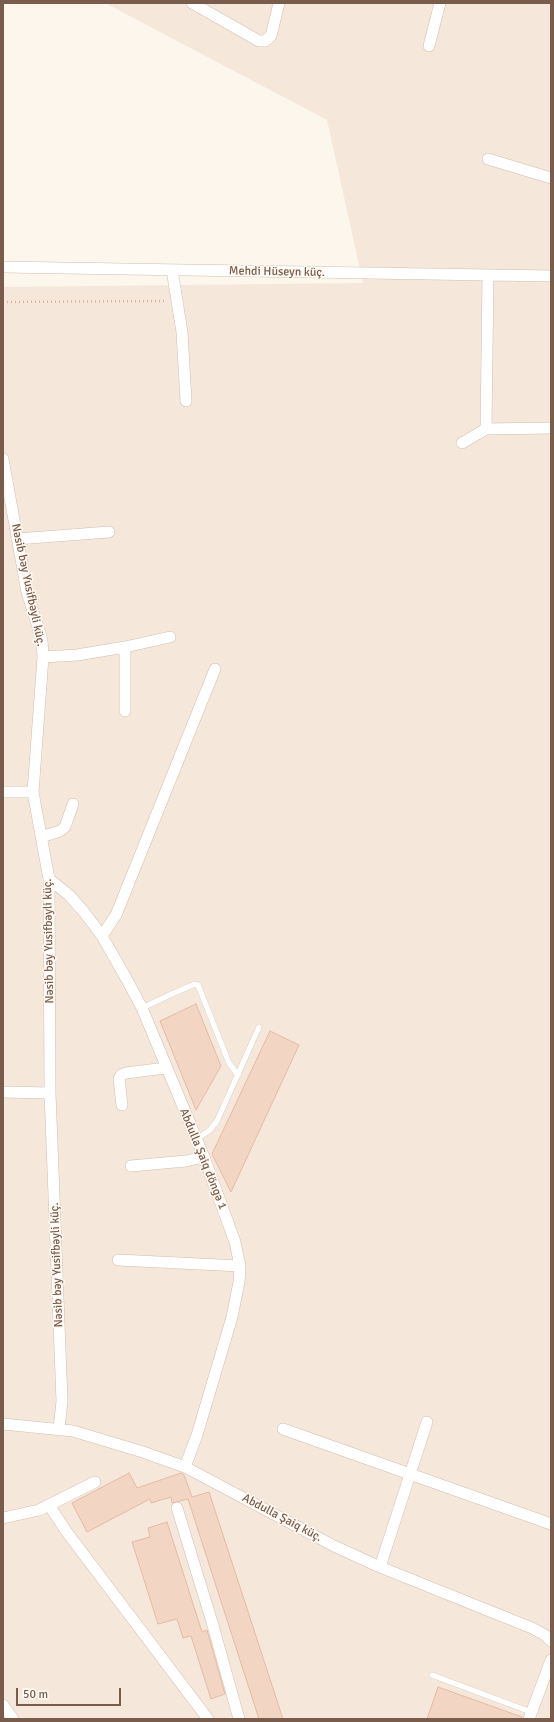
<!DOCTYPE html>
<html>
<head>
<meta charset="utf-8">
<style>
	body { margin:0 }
	#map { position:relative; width:554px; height:1722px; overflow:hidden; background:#fdf6ec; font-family:Signika,sans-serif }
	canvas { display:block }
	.frame { position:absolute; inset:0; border:4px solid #7a5c4d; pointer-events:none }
	.scale { position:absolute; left:16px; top:1688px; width:105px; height:18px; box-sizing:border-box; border:2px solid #7a5c4d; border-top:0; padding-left:5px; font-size:12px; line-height:14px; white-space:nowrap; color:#7a5c4d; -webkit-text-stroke:3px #fffaf3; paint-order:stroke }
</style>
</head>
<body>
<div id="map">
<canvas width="554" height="1722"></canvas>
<div class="frame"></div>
<div class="scale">50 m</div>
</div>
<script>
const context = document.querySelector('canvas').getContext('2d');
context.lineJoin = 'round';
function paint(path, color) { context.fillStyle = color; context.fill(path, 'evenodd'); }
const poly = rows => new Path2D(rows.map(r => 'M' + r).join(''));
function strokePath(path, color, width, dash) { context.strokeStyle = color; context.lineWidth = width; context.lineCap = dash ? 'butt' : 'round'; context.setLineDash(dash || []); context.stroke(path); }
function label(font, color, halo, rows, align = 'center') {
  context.font = font + ' Signika,sans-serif'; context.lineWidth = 3; context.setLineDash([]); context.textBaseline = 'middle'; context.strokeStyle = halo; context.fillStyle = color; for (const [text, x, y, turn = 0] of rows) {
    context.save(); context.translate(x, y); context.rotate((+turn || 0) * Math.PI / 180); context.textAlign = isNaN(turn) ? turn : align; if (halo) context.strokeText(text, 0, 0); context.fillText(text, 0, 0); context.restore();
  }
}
paint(poly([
	[105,3,551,3,551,1719,3,1719,3,287,363,283,327,120]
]), '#f5e8da');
const building = poly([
	[196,1004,221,1066,196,1110,160,1021,196,1004],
	[270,1031,299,1045,231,1192,212,1154,270,1031],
	[129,1473,137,1488,181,1473,184,1475,192,1497,209,1492,283,1719,259,1719,188,1499,172,1503,171,1497,151,1503,150,1499,87,1532,72,1503,129,1473],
	[167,1522,202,1632,207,1630,225,1694,211,1699,191,1636,183,1638,177,1619,158,1624,132,1542,150,1537,148,1528,167,1522],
	[438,1687,522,1717,522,1719,427,1719,438,1687]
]);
paint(building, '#f3d5c3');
strokePath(building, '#e6bba3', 1);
const service = poly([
	[142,1008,174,993,195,984,198,985,229,1063,238,1075],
	[196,1139,209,1131,217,1121,259,1027],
	[432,1675,531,1712]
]);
const minor = poly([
	[192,3,259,41,265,41,271,36,279,3],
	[429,46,440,3],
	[488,159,551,178],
	[3,267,551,276],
	[172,270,182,332,186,401],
	[486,429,488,276],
	[462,443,486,429,551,428],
	[3,459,27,592,42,640,43,657,33,792,49,879,50,1093,62,1401,59,1429],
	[17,539,109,532],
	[43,657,77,655,125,647,170,637],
	[125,711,125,647],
	[3,792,33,792],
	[41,837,60,831,65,827,73,804],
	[49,879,69,895,84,912,102,936,126,978,142,1008,204,1157,235,1242,240,1266,239,1282,232,1317,197,1435,185,1467],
	[102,936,116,915,215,669],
	[3,1092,50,1093],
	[122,1105,119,1079,121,1075,126,1073,166,1068],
	[131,1166,186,1161,204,1157],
	[118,1260,240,1266],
	[3,1424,73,1431,143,1452,185,1467,334,1546,380,1567,532,1628,545,1635,551,1641],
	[283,1429,551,1524],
	[49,1505,66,1531,208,1719],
	[177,1508,212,1622,239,1719],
	[3,1518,39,1510,95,1482],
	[380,1567,427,1422],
	[3,1705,13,1719],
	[529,1719,551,1660]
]);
strokePath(service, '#d1beb0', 6);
strokePath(minor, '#d1beb0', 12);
strokePath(poly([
	[3,302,164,301]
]), '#d9b8a5', 2.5, [1, 3]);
strokePath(service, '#fff', 5.5);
strokePath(minor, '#fff', 11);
label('12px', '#7a5c4d', '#fffaf3', [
	["Mehdi Hüseyn küç.",277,272,1],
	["Nəsib bəy Yusifbəyli küç.",28,585,78],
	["Nəsib bəy Yusifbəyli küç.",49,941,-91],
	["Abdulla Şaiq döngə 1",203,1159,68],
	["Nəsib bəy Yusifbəyli küç.",57,1265,-92],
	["Abdulla Şaiq küç.",282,1518,28]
]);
</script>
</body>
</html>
